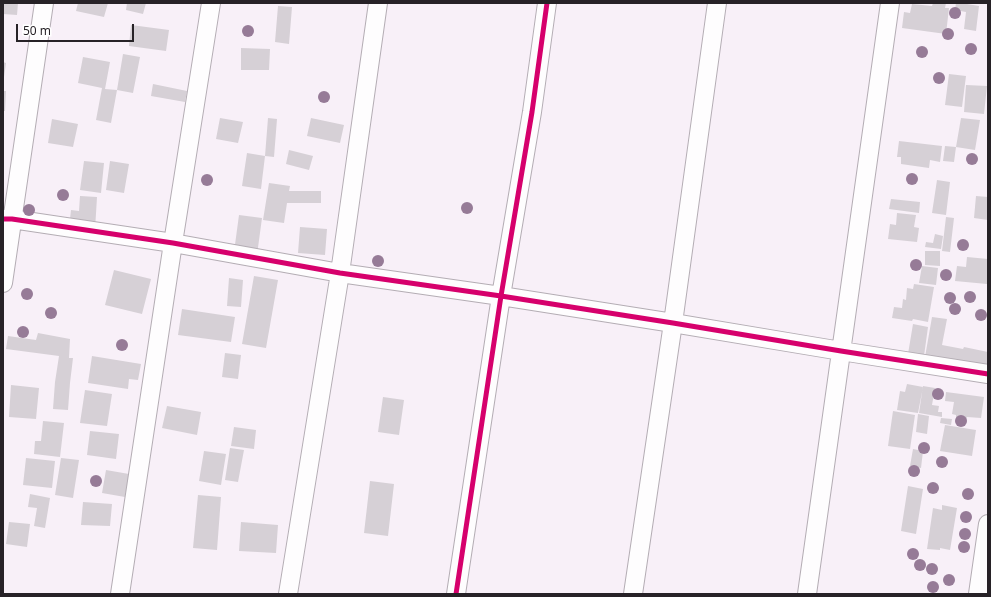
<!DOCTYPE html>
<html>
<head>
<meta charset="utf-8">
<style>
	body { margin:0 }
	#map { position:relative; width:991px; height:597px; overflow:hidden; background:#f8f0f8; font-family:"Noto Sans",sans-serif }
	canvas { display:block }
	.frame { position:absolute; inset:0; border:4px solid #272227; pointer-events:none }
	.scale { position:absolute; left:16px; top:24px; width:118px; height:18px; box-sizing:border-box; border:2px solid #272227; border-top:0; padding-left:5px; font-size:12px; line-height:14px; white-space:nowrap; color:#272227; -webkit-text-stroke:3px #fff; paint-order:stroke }
</style>
</head>
<body>
<div id="map">
<canvas width="991" height="597"></canvas>
<div class="frame"></div>
<div class="scale">50 m</div>
</div>
<script>
const context = document.querySelector('canvas').getContext('2d');
context.lineJoin = 'round';
function paint(path, color) { context.fillStyle = color; context.fill(path, 'evenodd'); }
const poly = rows => new Path2D(rows.map(r => 'M' + r).join(''));
function strokePath(path, color, width, dash) { context.strokeStyle = color; context.lineWidth = width; context.lineCap = dash ? 'butt' : 'round'; context.setLineDash(dash || []); context.stroke(path); }
paint(poly([
	[3,3,18,3,17,15,3,14],
	[78,3,108,3,104,17,76,11],
	[127,3,146,3,143,14,126,10],
	[933,3,946,3,945,8,949,8,946,34,902,28,904,12,910,13,912,4,932,6],
	[956,3,967,3,967,4,979,6,976,31,964,29,966,12,955,10],
	[278,6,292,7,289,44,275,42],
	[131,25,169,30,166,51,129,46],
	[241,48,270,49,269,70,241,70],
	[123,54,140,57,133,93,117,90],
	[83,57,110,62,105,89,117,90,111,123,96,120,102,88,78,83],
	[3,62,6,63,4,77,3,77],
	[949,74,966,76,962,107,945,105],
	[153,84,187,91,185,102,151,96],
	[966,85,987,86,984,114,964,112],
	[3,91,6,91,5,111,3,111],
	[220,118,243,122,238,143,216,139],
	[268,118,277,119,274,157,265,156],
	[311,118,344,125,340,143,307,136],
	[961,118,980,120,975,150,956,147],
	[52,119,78,124,73,147,48,143],
	[899,141,942,146,940,162,930,160,929,168,901,164,901,157,897,157],
	[945,146,956,147,954,162,943,161],
	[289,150,313,156,309,170,286,164],
	[247,153,265,156,261,189,242,186],
	[84,161,104,163,101,193,80,190],
	[110,161,129,164,124,193,106,190],
	[937,180,950,182,946,215,932,213],
	[269,183,290,186,289,191,321,191,321,203,287,203,284,223,263,220],
	[80,196,97,197,95,230,69,228,71,210,79,211],
	[976,196,988,197,988,220,974,218],
	[891,199,920,202,919,213,889,209],
	[897,213,916,215,914,227,919,228,917,242,888,239,890,224,896,225],
	[239,215,262,218,257,255,234,252],
	[946,217,954,218,950,252,942,251],
	[300,227,327,229,325,255,298,253],
	[935,234,943,236,941,249,925,247,926,242,933,243],
	[925,251,940,251,940,266,925,265],
	[967,257,988,259,987,284,955,281,957,266,966,267],
	[922,266,938,268,936,285,919,283],
	[114,270,151,279,142,314,105,305],
	[254,276,278,280,266,348,242,344],
	[229,278,243,280,241,307,227,306],
	[914,284,934,287,928,322,913,319,912,321,892,318,894,307,902,308,903,299,906,300,907,288,913,289],
	[182,309,235,317,231,342,178,335],
	[932,317,947,319,942,345,963,349,964,347,988,352,988,366,925,357],
	[913,324,928,327,924,356,908,354],
	[38,333,70,339,69,358,73,358,70,383,68,410,53,409,55,382,59,356,6,349,8,336,36,340],
	[225,353,241,355,238,379,222,377],
	[92,356,141,364,138,380,129,379,128,389,88,383],
	[907,384,923,387,918,413,897,410,900,391,905,392],
	[11,385,39,388,36,419,9,417],
	[923,386,935,388,932,405,939,406,938,412,942,412,942,417,919,413],
	[85,390,112,394,107,426,80,423],
	[946,392,984,397,981,418,967,417,966,421,956,419,956,415,952,414,954,402,945,401],
	[383,397,404,400,399,435,378,432],
	[167,406,201,412,197,435,162,428],
	[893,411,915,415,910,449,888,446],
	[918,414,929,416,927,434,916,432],
	[941,418,952,419,951,425,940,423],
	[43,421,64,423,60,457,34,454,35,441,41,441],
	[945,425,976,430,972,456,940,451],
	[234,427,256,430,254,449,231,446],
	[90,431,119,434,116,459,87,455],
	[230,448,244,450,238,482,225,480],
	[913,449,923,451,921,468,910,466],
	[204,451,226,454,221,485,199,481],
	[26,458,55,461,52,488,23,485],
	[61,458,79,460,73,498,55,495],
	[106,470,129,474,125,497,102,493],
	[370,481,394,484,388,536,364,533],
	[908,486,923,489,916,534,901,531],
	[30,494,50,498,45,528,34,526,37,508,28,507],
	[198,495,221,497,217,550,193,548],
	[83,502,112,504,110,526,81,525],
	[942,505,957,508,950,550,940,548,940,550,927,549,933,508,942,510],
	[9,522,30,524,27,547,6,544],
	[241,522,278,525,276,553,239,551]
]), '#d6d0d6');
const minor = poly([
	[3,219,12,219,173,243,340,273,501,296,673,323,841,351,988,374],
	[3,283,44,3],
	[120,594,173,243,211,3],
	[288,594,340,273,378,3],
	[456,594,501,296,532,112,547,3],
	[633,594,673,323,717,3],
	[807,594,890,3],
	[978,594,988,524]
]);
strokePath(minor, '#b4adb4', 20);
strokePath(minor, '#fefdfe', 18);
strokePath(poly([
	[3,219,12,219,173,243,340,273,501,296,673,323,841,351,988,374],
	[456,594,501,296,532,112,547,3]
]), '#d6006c', 5);
context.fillStyle = '#967b97';
for (const [x, y] of [
	[955,13],
	[248,31],
	[948,34],
	[971,49],
	[922,52],
	[939,78],
	[324,97],
	[972,159],
	[912,179],
	[207,180],
	[63,195],
	[467,208],
	[29,210],
	[963,245],
	[378,261],
	[916,265],
	[946,275],
	[27,294],
	[970,297],
	[950,298],
	[955,309],
	[51,313],
	[981,315],
	[23,332],
	[122,345],
	[938,394],
	[961,421],
	[924,448],
	[942,462],
	[914,471],
	[96,481],
	[933,488],
	[968,494],
	[966,517],
	[965,534],
	[964,547],
	[913,554],
	[920,565],
	[932,569],
	[949,580],
	[933,587]
]) { context.beginPath(); context.arc(x, y, 6, 0, 2 * Math.PI); context.fill(); }
</script>
</body>
</html>
